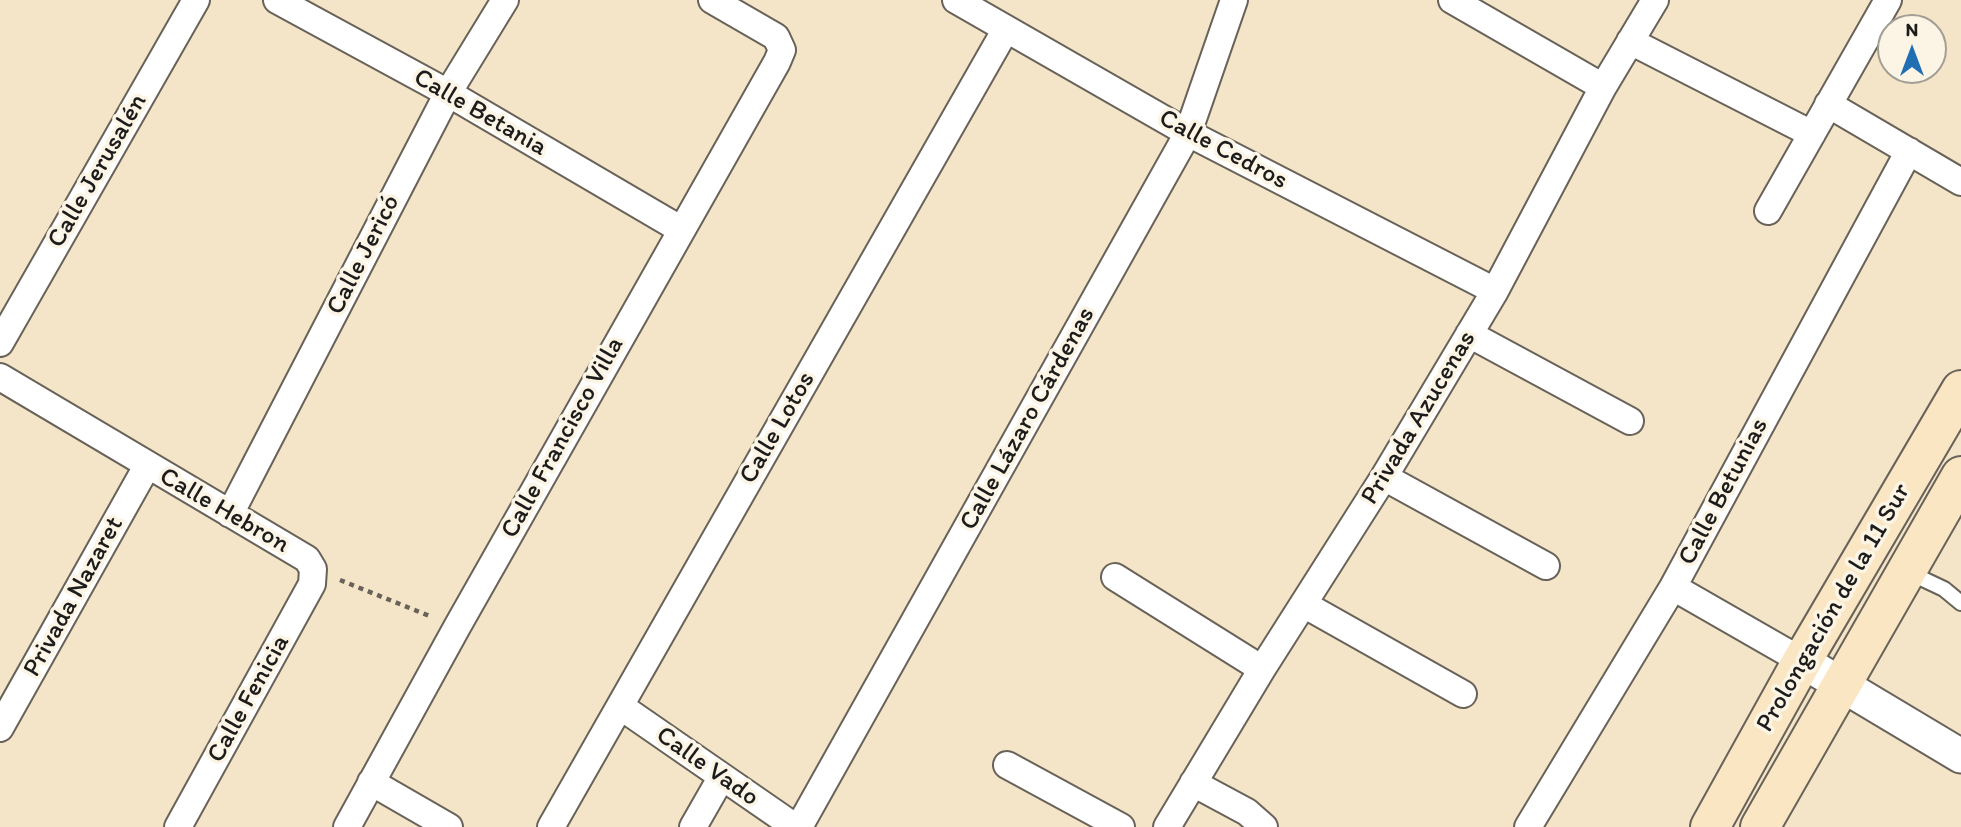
<!DOCTYPE html>
<html>
<head>
<meta charset="utf-8">
<style>
	body { margin:0 }
	#map { position:relative; width:1961px; height:827px; overflow:hidden; background:#f4e5c9; font-family:Itim,sans-serif }
	canvas { display:block }
	.north { position:absolute; left:1877px; top:14px; width:70px; height:70px; box-sizing:border-box; background:#fcf5e5; border:2px solid #a29e95; border-radius:50%; rotate:0deg; font-size:19px; font-weight:700; line-height:28px; text-align:center; color:#1c1c1c }
	.north::after { content:''; display:block; margin:auto; width:24px; height:32px; background:#1f6fb2; clip-path:polygon(50% 0,100% 100%,50% 72%,0 100%) }
</style>
</head>
<body>
<div id="map">
<canvas width="1961" height="827"></canvas>
<div class="north">N</div>
</div>
<script>
const context = document.querySelector('canvas').getContext('2d');
context.lineJoin = 'round';
const poly = rows => new Path2D(rows.map(r => 'M' + r).join(''));
function strokePath(path, color, width, dash) { context.strokeStyle = color; context.lineWidth = width; context.lineCap = dash ? 'butt' : 'round'; context.setLineDash(dash || []); context.stroke(path); }
function label(font, color, halo, rows, align = 'center') {
  context.font = font + ' Itim,sans-serif'; context.lineWidth = 7; context.setLineDash([]); context.textBaseline = 'middle'; context.strokeStyle = halo; context.fillStyle = color; for (const [text, x, y, turn = 0] of rows) {
    context.save(); context.translate(x, y); context.rotate((+turn || 0) * Math.PI / 180); context.textAlign = isNaN(turn) ? turn : align; if (halo) context.strokeText(text, 0, 0); context.fillText(text, 0, 0); context.restore();
  }
}
const service = poly([
	[1908,572,1944,589,1961,603]
]);
const minor = poly([
	[277,0,448,93,680,229],
	[956,0,1188,133,1495,291],
	[1452,0,1603,87],
	[1630,41,1812,134],
	[1828,104,1961,182],
	[1768,211,1888,0],
	[1469,334,1630,421],
	[0,343,196,0],
	[0,377,307,559,313,569,312,584,178,827],
	[1384,477,1546,566],
	[230,514,448,93,505,0],
	[1115,577,1262,669],
	[1673,587,1802,661],
	[1305,605,1463,694],
	[620,706,795,827],
	[0,728,147,466],
	[1007,765,1121,827],
	[371,782,449,827],
	[1193,783,1247,812,1264,827],
	[347,827,457,627,777,62,782,50,776,37,712,0],
	[551,827,1006,29],
	[693,827,721,778],
	[799,827,1188,133,1234,0],
	[1167,827,1262,669,1384,477,1495,291,1603,87,1655,0],
	[1528,827,1673,587,1909,151]
]);
const tertiary = poly([
	[1802,661,1961,756]
]);
const secondary = poly([
	[1710,827,1802,661,1961,390],
	[1760,827,1961,476]
]);
strokePath(service, '#686259', 18);
strokePath(minor, '#686259', 30);
strokePath(tertiary, '#686259', 37);
strokePath(secondary, '#686259', 42);
strokePath(poly([
	[340,580,432,617]
]), '#686259', 4.5, [5, 5]);
strokePath(service, '#fff', 14);
strokePath(minor, '#fff', 26);
strokePath(tertiary, '#fff', 33);
strokePath(secondary, '#fbe6c4', 38);
label('26px', '#1c1c1c', '#fcf5e5', [
	["Calle Betania",480,113,30],
	["Calle Cedros",1223,150,28],
	["Calle Jerusalén",98,171,-60],
	["Calle Jericó",364,255,-63],
	["Privada Azucenas",1419,418,-59],
	["Calle Lázaro Cárdenas",1028,419,-61],
	["Calle Lotos",778,428,-60],
	["Calle Francisco Villa",563,438,-61],
	["Calle Betunias",1724,492,-62],
	["Calle Hebron",224,511,30],
	["Privada Nazaret",74,597,-61],
	["Prolongación de la 11 Sur",1834,608,-60],
	["Calle Fenicia",249,699,-61],
	["Calle Vado",707,767,35]
]);
</script>
</body>
</html>
